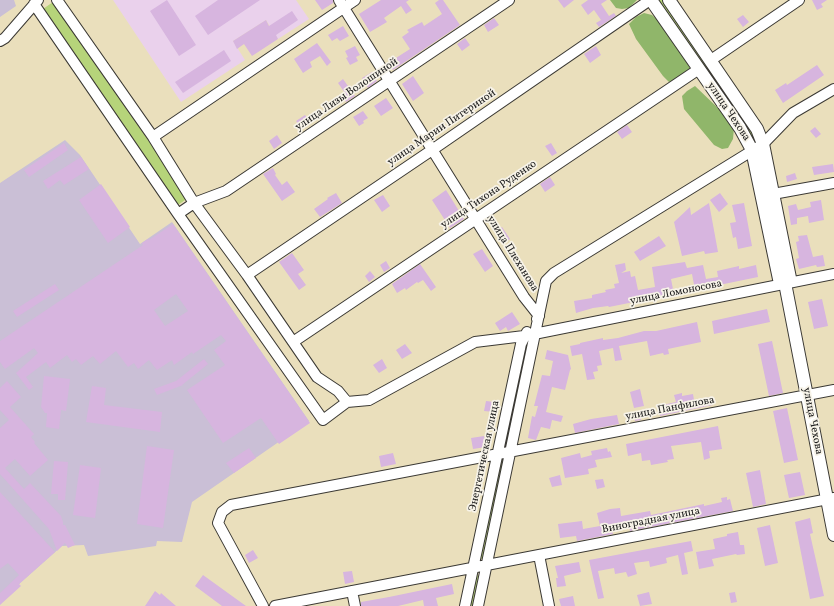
<!DOCTYPE html>
<html>
<head>
<meta charset="utf-8">
<style>
	body { margin:0 }
	canvas { display:block; background:#eadfbc }
</style>
</head>
<body>
<canvas width="834" height="606"></canvas>
<script>
const context = document.querySelector('canvas').getContext('2d');
context.lineJoin = 'round';
function paint(path, color) { context.fillStyle = color; context.fill(path, 'evenodd'); }
const poly = rows => new Path2D(rows.map(r => 'M' + r).join(''));
function strokePath(path, color, width, dash) { context.strokeStyle = color; context.lineWidth = width; context.lineCap = dash ? 'butt' : 'round'; context.setLineDash(dash || []); context.stroke(path); }
function label(font, color, halo, rows, align = 'center') {
  context.font = font + ' Vollkorn,serif'; context.lineWidth = 3.5; context.setLineDash([]); context.textBaseline = 'middle'; context.strokeStyle = halo; context.fillStyle = color; for (const [text, x, y, turn = 0] of rows) {
    context.save(); context.translate(x, y); context.rotate((+turn || 0) * Math.PI / 180); context.textAlign = isNaN(turn) ? turn : align; if (halo) context.strokeText(text, 0, 0); context.fillText(text, 0, 0); context.restore();
  }
}
paint(poly([
	[113,0,296,0,309,19,278,39,266,20,233,41,245,60,181,102]
]), '#ead1ec');
paint(poly([
	[0,0,14,0,16,6,0,17],
	[65,140,80,155,140,244,172,222,309,421,192,502,182,542,157,541,156,546,88,556,84,545,62,546,0,601,0,183]
]), '#cabfd6');
paint(poly([
	[656,0,664,0,750,123,756,141,754,142],
	[53,2,188,198,178,205,43,9],
	[524,345,530,346,509,445,503,444],
	[500,460,505,461,485,560,479,558],
	[475,575,481,576,474,606,468,606]
]), '#b6d47a');
paint(poly([
	[610,0,637,0,629,8,622,9,616,8],
	[644,13,652,15,661,23,673,38,690,68,687,77,669,82,663,76,636,39,629,24,636,17],
	[695,86,719,109,734,128,733,139,728,148,722,149,714,145,684,109,682,96,687,91]
]), '#90b66a');
paint(poly([
	[167,0,196,45,179,56,150,11],
	[218,0,260,0,208,35,195,16],
	[315,0,333,0,333,3,322,10],
	[381,0,409,0,406,2,412,10,406,14,401,6,384,18,387,22,370,32,359,14],
	[439,0,443,0,460,25,393,70,388,63,410,49,402,37,409,32,407,30,422,22,424,26,442,14,435,3],
	[558,0,574,0,564,8],
	[588,0,607,0,601,4,609,16,614,13,616,16,599,27,596,23,601,20,594,10,588,15,581,5],
	[812,0,827,0,821,4,823,7,817,10],
	[292,11,298,20,276,35,278,39,252,56,244,44,237,49,233,41,266,20,269,26],
	[743,15,749,22,743,27,737,19],
	[494,18,499,25,488,32,484,25],
	[343,26,349,36,340,41,337,38,332,41,328,35],
	[465,38,470,45,462,51,457,44],
	[317,43,331,62,327,66,320,56,310,62,312,67,303,73,294,59],
	[355,46,360,55,356,57,358,61,350,65,346,58,348,57,345,51],
	[596,46,601,55,590,63,584,54],
	[224,50,231,61,183,93,175,82],
	[817,65,824,75,783,103,775,90,786,83,787,85],
	[372,72,377,81,368,88,362,78],
	[413,76,424,93,413,101,402,84],
	[343,79,355,96,346,102,341,95,345,93,338,83],
	[386,98,393,108,381,116,374,106],
	[363,111,368,118,363,121,364,123,359,126,353,117],
	[305,115,311,123,302,129,296,121],
	[627,125,632,132,622,139,617,132],
	[815,127,821,134,816,138,810,131],
	[277,135,282,143,274,149,269,141],
	[64,143,68,150,29,177,24,170],
	[551,143,557,153,552,156,545,146],
	[81,157,89,169,64,185,60,180,48,189,43,181],
	[833,164,834,172,814,175,812,167],
	[273,168,276,174,275,175,282,185,287,181,295,192,282,201,263,174],
	[795,173,797,179,787,182,786,176],
	[550,177,555,185,545,192,540,184],
	[101,184,130,227,108,243,79,200],
	[446,190,464,219,450,228,432,200],
	[336,193,342,203,320,217,314,209,328,199,327,198],
	[720,193,728,204,719,212,710,200],
	[383,195,390,206,382,212,374,200],
	[821,200,824,220,809,223,808,216,797,218,797,224,791,225,788,206,796,204,798,210,811,207,810,202],
	[709,203,718,252,705,254,704,251,682,256,674,222,690,207,691,215],
	[744,203,752,246,738,249,736,237,733,238,730,223,736,222,732,205],
	[173,224,310,423,279,444,261,418,223,443,187,390,225,365,214,350,226,341,221,335,193,354,192,352,174,365,172,360,157,370,149,360,138,369,134,363,128,367,116,351,100,364,93,356,81,365,76,359,72,362,67,355,50,368,46,362,26,377,33,387,29,390,16,373,38,353,34,348,5,369,0,362,0,341,143,245,142,243,148,239,149,240],
	[176,294,188,311,165,326,154,310],
	[502,227,510,239,503,244,495,232],
	[807,235,813,257,823,255,825,266,817,267,816,265,799,269,796,259,799,258,796,242,799,241,798,236],
	[659,236,666,246,640,261,634,252],
	[482,249,493,266,485,272,473,254],
	[292,253,304,270,298,274,306,285,299,290,279,262],
	[386,261,390,268,384,272,380,265],
	[685,262,687,268,703,265,706,279,718,277,717,271,739,266,739,269,756,265,758,277,695,290,692,274,671,279,674,294,609,307,608,306,593,308,576,313,574,301,592,298,592,295,606,292,605,290,615,288,614,284,619,283,615,265,625,263,626,270,621,273,630,271,631,277,635,276,638,290,655,287,652,267],
	[420,264,436,287,431,291,423,280,418,283,417,282,406,290,405,288,397,293,392,284],
	[370,271,375,277,369,282,365,276],
	[55,284,59,290,17,317,13,311],
	[822,299,828,326,814,329,808,302],
	[767,309,770,322,714,334,712,321],
	[512,312,520,324,508,331,506,327,500,331,495,323],
	[697,322,701,342,668,349,669,354,664,355,663,353,650,356,647,341,619,346,622,360,615,361,613,348,599,351,602,365,597,366,598,371,593,372,595,379,587,380,582,354,572,356,570,346,580,344,580,343,603,338,603,340,618,338,644,331,656,331],
	[772,341,783,393,769,396,758,344],
	[405,344,412,353,402,359,396,350],
	[547,350,568,355,571,369,570,370,565,390,552,387,546,412,563,416,561,422,552,420,550,429,541,427,536,440,528,438,532,416,535,417,538,406,534,406,542,375,550,376,553,361,545,359],
	[204,359,208,364,182,385,183,385,157,395,154,389,176,381],
	[382,359,387,368,379,373,373,365],
	[44,376,70,379,66,411,61,410,59,429,46,427,47,413,45,413,41,407],
	[7,381,21,397,10,407,34,434,31,437,35,442,34,443,48,460,30,476,15,459,5,468,24,489,30,483,61,516,63,522,63,525,65,525,75,545,68,548,65,543,57,551,49,529,0,474,0,428,9,420,0,410,0,388],
	[92,386,106,388,104,405,162,412,160,432,86,422],
	[640,389,644,406,634,408,630,392],
	[682,393,682,396,693,394,694,400,712,397,713,405,660,416,658,406,676,402,674,395],
	[486,401,495,402,494,412,484,411],
	[787,408,798,460,784,463,773,411],
	[639,412,641,420,635,421,634,413],
	[617,415,619,424,575,433,573,424,591,419],
	[718,426,722,449,709,451,710,458,704,460,701,442,671,446,674,459,667,460,668,462,651,465,650,460,642,461,641,453,628,456,626,444],
	[484,436,486,447,473,449,471,438],
	[147,446,174,450,163,528,137,524],
	[249,448,256,458,234,473,226,463],
	[607,448,608,452,610,451,612,457,595,460,597,467,588,469,589,474,565,478,561,458,580,453,581,458,592,455,591,451],
	[393,453,396,464,381,467,379,456],
	[54,461,68,462,65,500,58,500,58,494,51,494],
	[80,465,101,468,95,518,73,515],
	[760,470,766,504,753,507,746,473],
	[800,472,805,495,789,498,784,475],
	[560,475,562,485,552,487,549,478],
	[603,479,605,487,597,489,595,480],
	[0,492,55,552,19,584,21,586,0,605,0,593,19,575,8,563,0,569],
	[727,497,727,500,730,499,733,511,630,531,629,524,611,527,613,534,577,541,576,536,560,538,558,524,582,521,583,529,600,526,597,513,610,509,620,508,621,516,650,511,651,515,704,504,704,506,722,502,721,498],
	[810,518,813,533,810,534,824,596,810,599,795,522],
	[770,525,778,563,765,566,757,528],
	[738,532,740,545,744,545,745,554,737,555,736,554,712,559,714,566,699,569,696,552,715,549,713,539,727,536,727,534],
	[691,541,693,551,684,553,688,574,682,575,678,555,666,558,667,563,650,567,649,561,634,563,637,574,628,577,626,572,615,574,614,568,598,571,604,598,598,599,589,560],
	[253,550,258,558,249,563,245,555],
	[579,562,581,572,564,576,566,586,557,587,556,578,558,578,555,566],
	[352,571,354,582,345,584,343,572],
	[203,575,246,606,222,606,195,586],
	[452,584,454,594,436,598,438,606,424,606,423,600,398,606,361,606,361,602,389,597],
	[155,591,160,595,161,593,176,606,145,606],
	[649,592,652,604,640,606,637,595],
	[735,592,737,602,731,603,729,593],
	[573,596,575,606,561,606,559,599]
]), '#d7b5df');
const minor = poly([
	[57,0,153,137,194,203,247,275,317,377,338,391,347,402],
	[339,0,524,297,539,316,537,319],
	[34,4,178,214,323,420,347,402,369,400,475,342,524,336,834,274],
	[0,41,5,38,38,0],
	[711,60,799,0],
	[153,137,355,0],
	[773,194,834,183],
	[178,214,194,203,226,191,509,0],
	[247,275,432,150,650,0],
	[293,342,699,69],
	[539,555,549,606],
	[352,591,355,606],
	[263,606,218,523,222,512,231,505,834,390],
	[275,606,834,498],
	[465,606,521,344,527,332],
	[478,606,546,281,554,273,763,144,793,113,834,89]
]);
const major = poly([
	[651,0,740,128,752,150,779,279,785,283,834,535],
	[669,0,757,129,763,144,790,278,785,283]
]);
strokePath(minor, '#3b3934', 12);
strokePath(major, '#3b3934', 14);
strokePath(minor, '#fff', 10);
strokePath(major, '#fff', 12);
label('11px', '#1c1c1c', '#f7f3e8', [
	["улица Лизы Волошиной",347,95,-34],
	["улица Чехова",728,112,56],
	["улица Марии Питериной",442,128,-34],
	["улица Тихона Руденко",489,195,-34],
	["улица Плеханова",512,254,58],
	["улица Ломоносова",676,293,-11],
	["улица Панфилова",670,409,-11],
	["улица Чехова",812,421,79],
	["Энергетическая улица",485,456,-78],
	["Виноградная улица",651,521,-11]
]);
</script>
</body>
</html>
